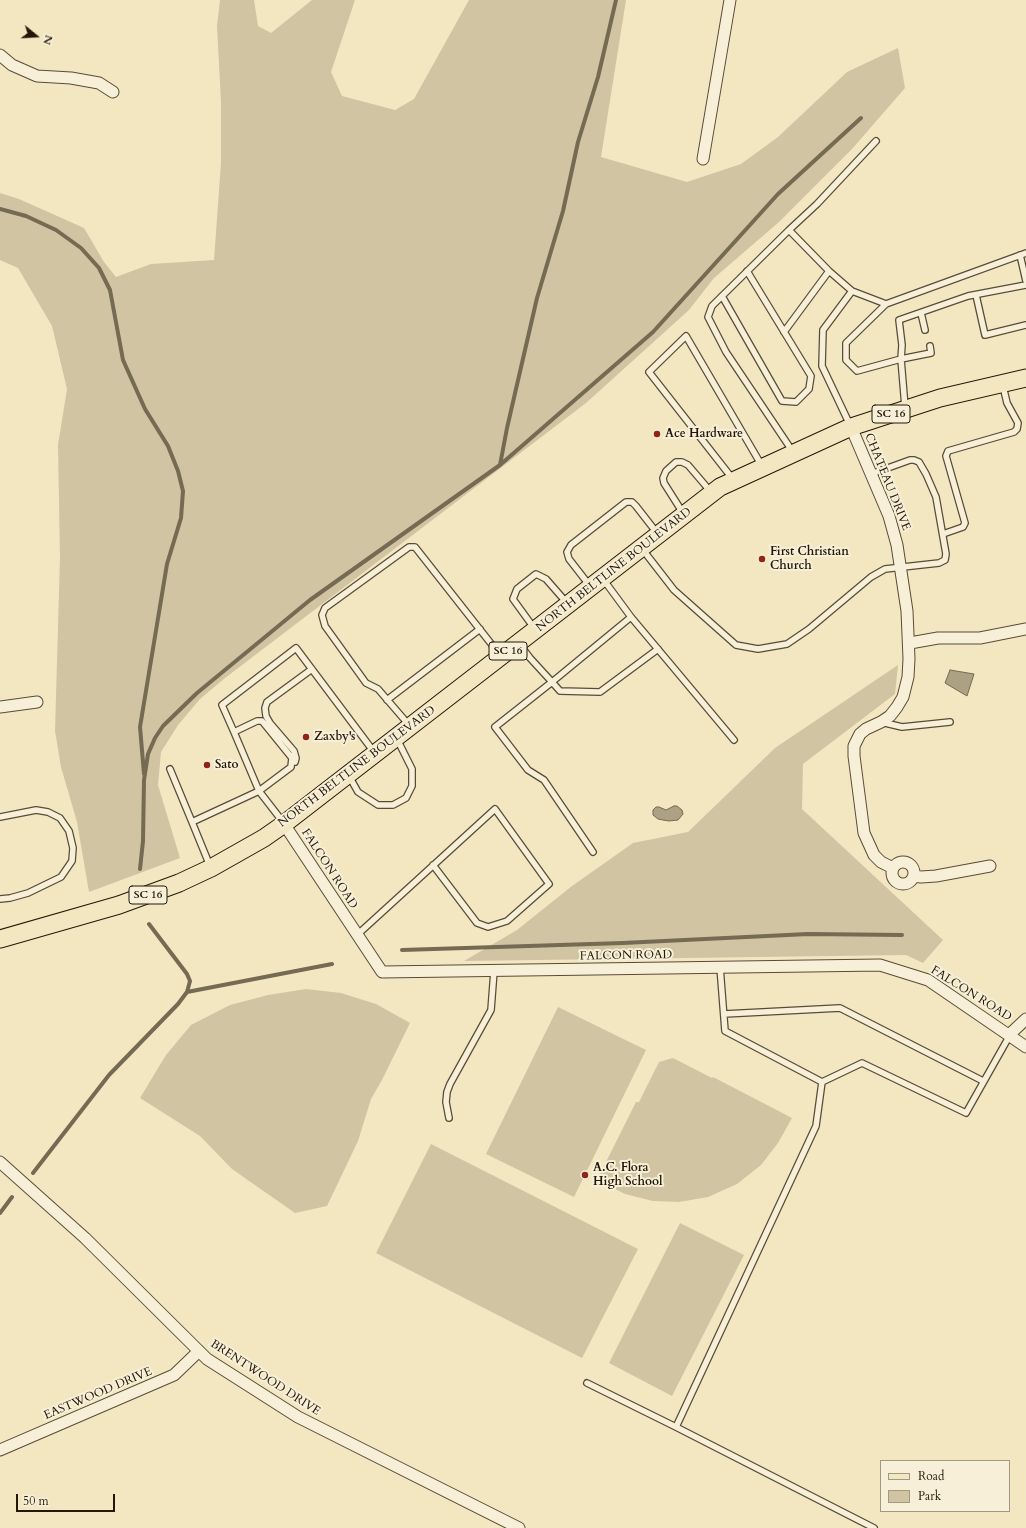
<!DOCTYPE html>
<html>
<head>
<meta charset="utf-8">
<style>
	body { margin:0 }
	#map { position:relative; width:1026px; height:1528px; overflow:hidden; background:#f3e7c2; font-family:Cardo,serif }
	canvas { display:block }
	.legend { position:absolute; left:880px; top:1460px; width:130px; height:52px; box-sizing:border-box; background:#f7efd7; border:1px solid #a29984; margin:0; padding:5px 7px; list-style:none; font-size:12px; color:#231808 }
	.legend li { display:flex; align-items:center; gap:8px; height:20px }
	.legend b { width:20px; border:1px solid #a29984 }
	.north { position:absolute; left:16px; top:16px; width:40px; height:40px; -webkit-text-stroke:3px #f7efd7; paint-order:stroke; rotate:108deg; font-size:11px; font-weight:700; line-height:16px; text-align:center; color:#231808 }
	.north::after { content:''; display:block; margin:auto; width:14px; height:18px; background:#231808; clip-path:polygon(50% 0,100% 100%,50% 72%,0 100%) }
	.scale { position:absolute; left:16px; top:1494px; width:99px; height:18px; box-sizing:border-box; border:2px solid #231808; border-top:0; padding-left:5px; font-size:12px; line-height:14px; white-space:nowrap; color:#231808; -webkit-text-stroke:3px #f7efd7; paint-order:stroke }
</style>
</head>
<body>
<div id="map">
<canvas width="1026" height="1528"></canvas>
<ul class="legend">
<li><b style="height:5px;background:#f3e7c2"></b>Road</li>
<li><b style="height:11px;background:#d0c4a2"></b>Park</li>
</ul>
<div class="north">N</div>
<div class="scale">50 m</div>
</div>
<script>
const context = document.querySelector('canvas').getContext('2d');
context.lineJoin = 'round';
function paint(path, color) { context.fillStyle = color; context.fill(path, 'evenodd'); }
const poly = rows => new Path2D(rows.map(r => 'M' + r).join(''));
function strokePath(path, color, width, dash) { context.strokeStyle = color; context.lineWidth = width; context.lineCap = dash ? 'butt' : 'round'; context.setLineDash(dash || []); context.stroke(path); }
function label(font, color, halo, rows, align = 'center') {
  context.font = font + ' Cardo,serif'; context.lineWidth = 4; context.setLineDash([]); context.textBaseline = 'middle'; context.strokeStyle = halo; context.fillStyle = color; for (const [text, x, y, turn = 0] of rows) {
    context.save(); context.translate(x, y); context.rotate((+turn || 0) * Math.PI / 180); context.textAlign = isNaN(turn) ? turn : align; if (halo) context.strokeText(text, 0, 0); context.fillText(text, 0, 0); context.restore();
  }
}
paint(poly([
	[220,0,254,0,258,26,271,33,312,0,355,0,331,72,342,96,395,110,414,99,469,0,626,0,601,157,687,182,741,164,778,137,847,72,898,48,905,88,852,149,779,222,714,278,689,310,586,403,225,678,200,699,178,725,161,752,158,785,180,858,89,892,77,822,61,767,55,731,60,558,58,445,67,389,52,326,18,268,0,260,0,193,19,199,84,228,104,262,116,277,151,264,214,260,221,163,221,102,217,26],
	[898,665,895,694,803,764,802,809,943,940,923,963,906,955,464,961,517,930,572,886,633,843,688,832,775,748],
	[306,989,341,993,376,1004,410,1023,382,1080,371,1099,358,1141,327,1206,295,1213,232,1169,200,1136,140,1098,166,1055,191,1025,230,1005,268,995],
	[558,1007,646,1050,574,1197,486,1154],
	[673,1058,712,1078,713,1077,792,1118,778,1143,761,1165,737,1184,708,1197,679,1202,653,1201,625,1194,597,1180,636,1102,639,1102,659,1062],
	[431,1144,638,1249,582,1358,376,1253],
	[680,1223,744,1255,672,1396,609,1363]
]), '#d0c4a2');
const water = poly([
	[950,670,974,674,967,696,945,683,950,670],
	[674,806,677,806,682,810,683,814,678,820,669,821,663,820,658,819,653,815,653,810,656,807,659,807,666,810,674,806]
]);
paint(water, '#aca183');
strokePath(water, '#756a52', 1);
strokePath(poly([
	[0,209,26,216,56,230,81,248,99,268,110,290,123,360,145,409,168,446,178,471,183,491,181,518,167,564,140,727,144,774],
	[500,465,653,332,778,194,861,118],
	[140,869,143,841,144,780,148,754,155,738,163,726,197,693,310,600,500,465,507,428,537,298,563,211,578,142,598,77,616,0],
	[402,950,623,943,808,934,902,935],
	[187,992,332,964],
	[33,1173,109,1075,178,1004,187,992,190,981,187,974,149,924],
	[0,1213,12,1197]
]), '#756a52', 4);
const lane = poly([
	[789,230,817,204,876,141],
	[1020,255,1026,281],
	[976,295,985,335,1026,325],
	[722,296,782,401,796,402,809,389,811,376,747,271],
	[886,304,846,343,846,360,857,371,901,359,931,353,930,346],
	[921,313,925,330],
	[784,332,829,271],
	[905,407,901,359,902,345,899,320,968,296,1026,285],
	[850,425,822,366,823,330,852,291,886,304,1026,253],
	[793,452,726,352,708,317,712,306,789,230,829,271,852,291],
	[732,478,649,372,686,336,762,466],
	[683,513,664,483,663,478,666,471,676,462,682,462,688,465,711,492],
	[943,534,963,527,965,523,946,456,948,451,1014,432,1017,429,1018,423,1007,403,1003,386],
	[643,550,674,590,736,645,758,649,787,644,809,629,871,577,885,569,939,563,945,560,946,554,936,497,926,474,919,462,914,460,910,460,871,474],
	[590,586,569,559,567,552,571,545,626,502,632,502,636,506,657,533],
	[631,617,734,740],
	[534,628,513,599,517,589,536,574,546,579,567,603],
	[520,645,530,658,552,682,631,617,603,579],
	[387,700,480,629],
	[881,722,902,727,950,722],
	[409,725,378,689,366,683,325,626,322,615,325,608,409,547,415,547,500,655],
	[234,732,257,721,262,721,292,758,291,767,259,791,234,732,222,705,296,648,374,752],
	[295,762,296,758,294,751,270,723,266,716,265,708,267,702,312,669],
	[170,769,192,822],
	[349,776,358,792,378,805,393,805,406,798,412,786,412,769,397,739],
	[0,817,36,810,48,812,60,818,69,831,73,848,72,861,61,877,28,893,10,898,0,899],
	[593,852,544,780,528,770,495,727,552,682,560,691,600,692,658,649],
	[210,866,192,822,259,791,283,822],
	[357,935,495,809,549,884,507,921,488,927,477,923,433,865],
	[720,967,725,1031,822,1082,862,1063,966,1113,1010,1035],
	[724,1014,840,1008,983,1081],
	[449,1118,446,1102,447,1092,450,1084,491,1010,494,971],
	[587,1383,676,1427,816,1126,822,1082],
	[676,1427,874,1528]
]);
const street = poly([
	[0,55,12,65,37,76,71,78,99,83,113,92],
	[703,159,730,0],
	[851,427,889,516,897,545,907,611,909,659,908,677,903,697,897,707,890,716,881,722,866,729,860,734,854,746,854,756,864,833,874,855,881,862,893,868],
	[910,643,938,638,980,638,1026,629],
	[0,707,37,702],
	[284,824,382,972,880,965,928,980,1026,1047],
	'892 873a11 11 0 1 1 22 0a11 11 0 1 1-22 0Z',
	[914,876,921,877,936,876,990,866],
	[1010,1034,1026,1019],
	[0,1162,85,1238,207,1359,298,1417,519,1528],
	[0,1450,174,1375,199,1351]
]);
const primary = poly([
	[0,939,119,905,179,883,211,868,264,838,284,824,720,487,851,427,940,398,1026,378]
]);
strokePath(lane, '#574c36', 8);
strokePath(street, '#574c36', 13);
strokePath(primary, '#231808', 19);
strokePath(lane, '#f7efd7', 5.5);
strokePath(street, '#f7efd7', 11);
strokePath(primary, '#f3e7c2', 17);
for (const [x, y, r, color] of [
	[657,434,4,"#8f2418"],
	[762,559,4,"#8f2418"],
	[306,737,4,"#8f2418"],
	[207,765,4,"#8f2418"],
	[585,1175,4,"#8f2418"]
]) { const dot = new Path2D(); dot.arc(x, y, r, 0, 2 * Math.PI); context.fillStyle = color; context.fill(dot); strokePath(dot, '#f7efd7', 1.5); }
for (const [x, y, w] of [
	[891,414,38],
	[508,651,38],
	[148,895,38]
]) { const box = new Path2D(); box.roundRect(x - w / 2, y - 9, w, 18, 3); context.fillStyle = '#f7efd7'; context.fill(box); strokePath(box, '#231808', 1); }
label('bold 11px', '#231808', null, [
	["SC 16",891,414],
	["SC 16",508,651],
	["SC 16",148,895]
]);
label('bold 12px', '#231808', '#f7efd7', [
	["Ace Hardware",665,434],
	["First Christian",770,552],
	["Church",770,566],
	["Zaxby's",314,737],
	["Sato",215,765],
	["A.C. Flora",593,1168],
	["High School",593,1182]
], 'left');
label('12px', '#231808', '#f7efd7', [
	["CHATEAU DRIVE",887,482,68],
	["NORTH BELTLINE BOULEVARD",614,570,-38],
	["NORTH BELTLINE BOULEVARD",357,767,-37],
	["FALCON ROAD",329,869,57],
	["FALCON ROAD",626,956,-1],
	["FALCON ROAD",971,994,32],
	["BRENTWOOD DRIVE",265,1378,33],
	["EASTWOOD DRIVE",98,1394,-23]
]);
</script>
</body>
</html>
